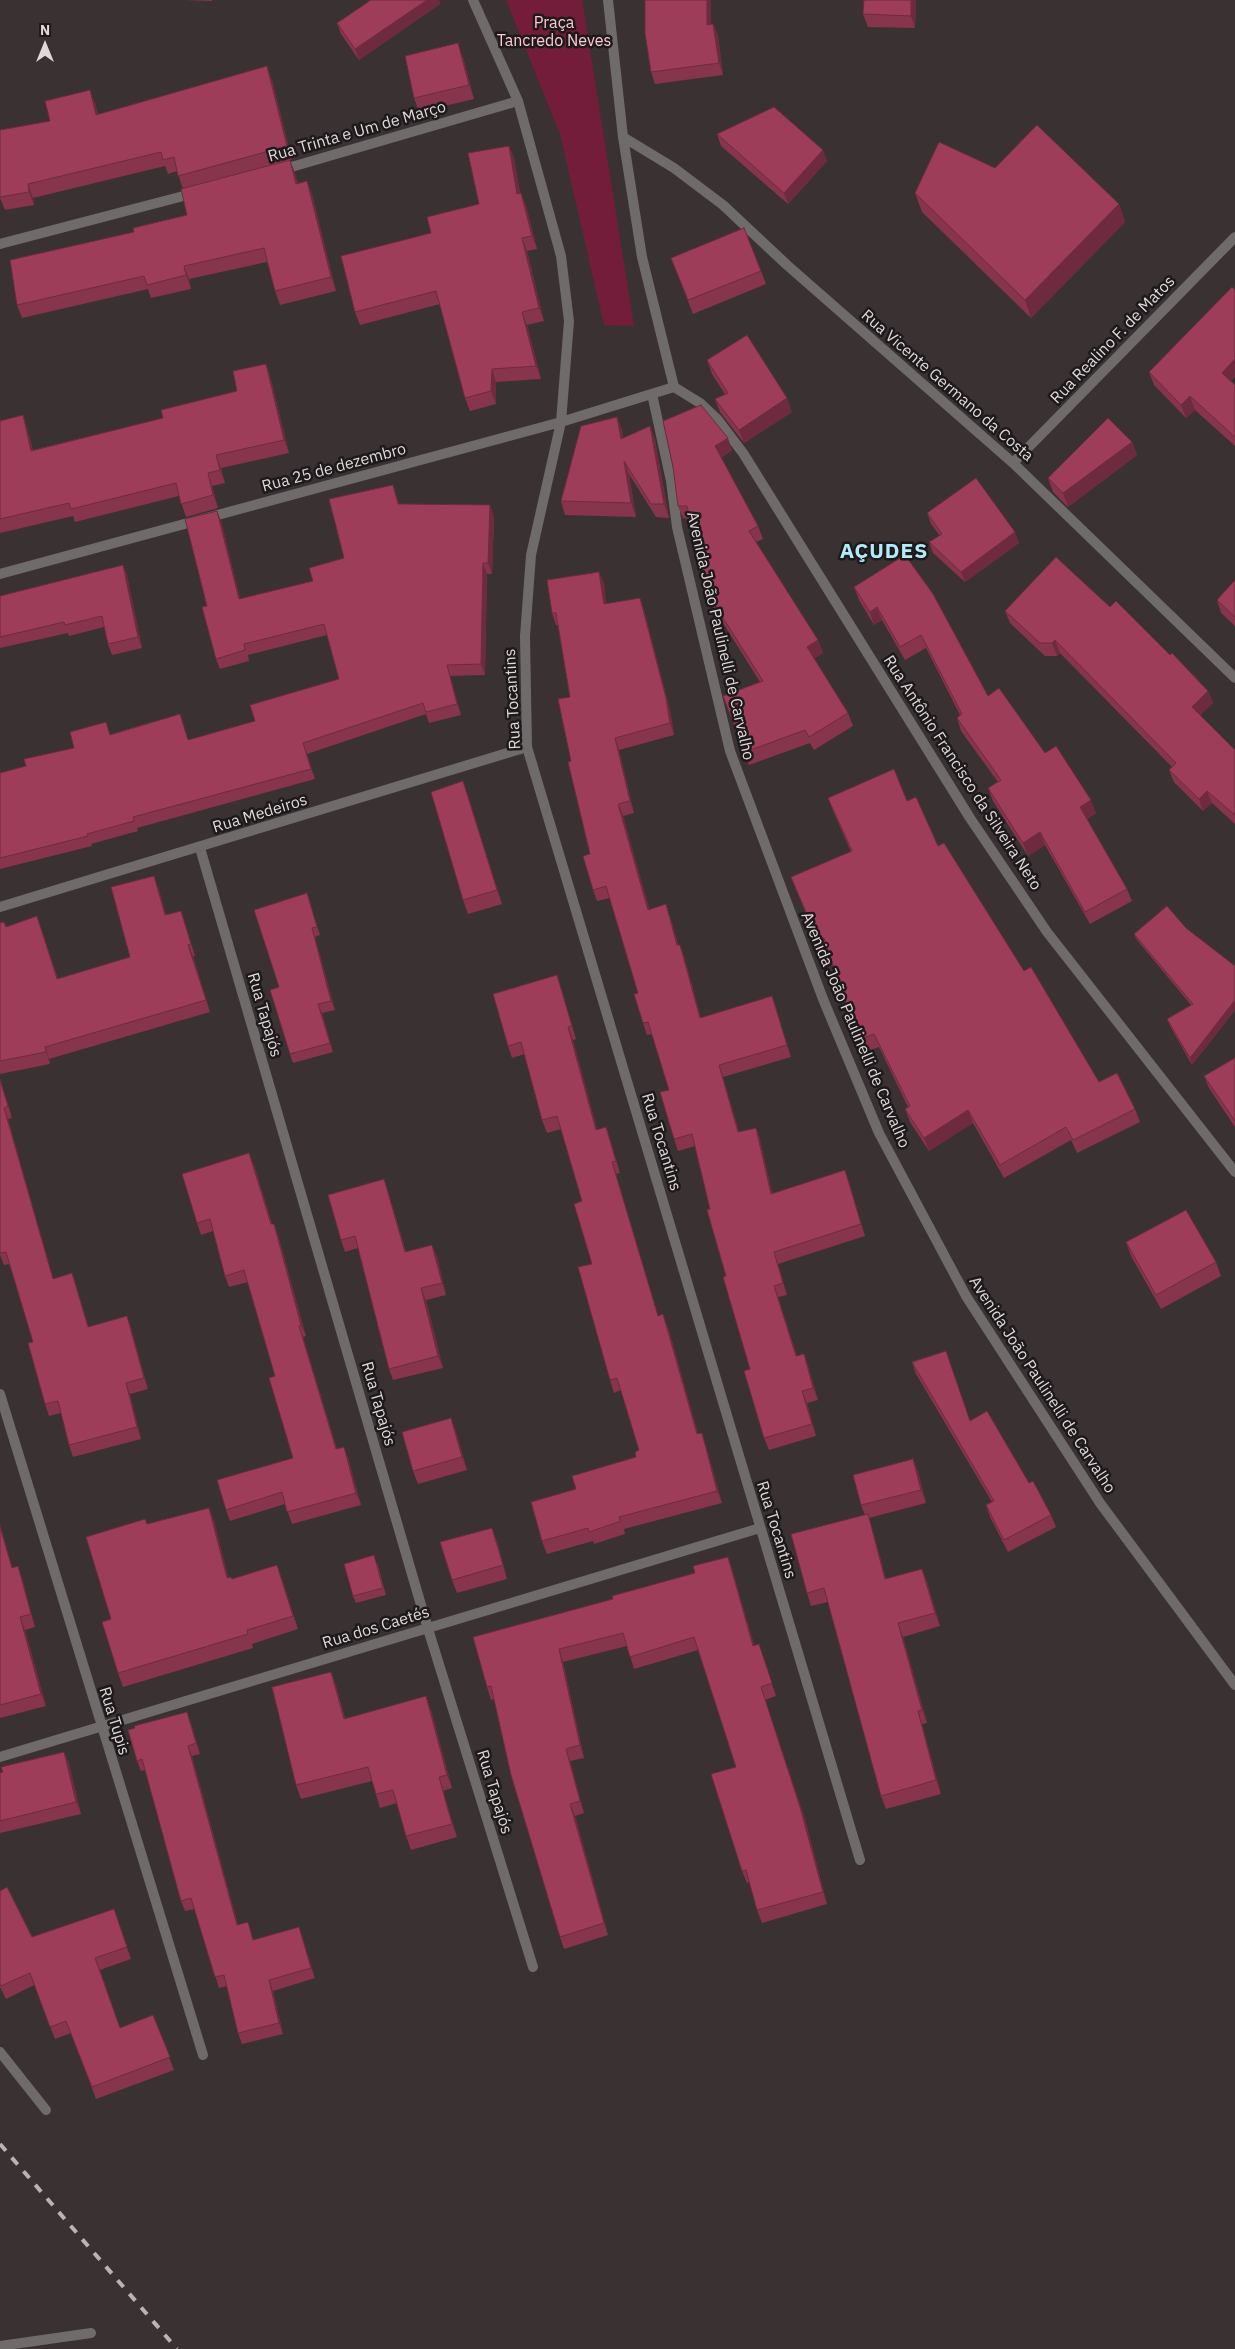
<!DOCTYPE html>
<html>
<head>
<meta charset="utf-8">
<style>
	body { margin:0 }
	#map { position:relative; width:1235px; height:2349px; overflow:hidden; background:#3a3133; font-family:"IBM Plex Sans",sans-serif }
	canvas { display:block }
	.north { position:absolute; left:20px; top:20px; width:50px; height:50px; -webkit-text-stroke:4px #1e1a1b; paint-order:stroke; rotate:0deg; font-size:14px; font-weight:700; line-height:20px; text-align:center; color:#dfd9da }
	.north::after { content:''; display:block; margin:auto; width:18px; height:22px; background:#dfd9da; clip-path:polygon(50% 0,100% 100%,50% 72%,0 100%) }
</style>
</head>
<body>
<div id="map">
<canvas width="1235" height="2349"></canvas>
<div class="north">N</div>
</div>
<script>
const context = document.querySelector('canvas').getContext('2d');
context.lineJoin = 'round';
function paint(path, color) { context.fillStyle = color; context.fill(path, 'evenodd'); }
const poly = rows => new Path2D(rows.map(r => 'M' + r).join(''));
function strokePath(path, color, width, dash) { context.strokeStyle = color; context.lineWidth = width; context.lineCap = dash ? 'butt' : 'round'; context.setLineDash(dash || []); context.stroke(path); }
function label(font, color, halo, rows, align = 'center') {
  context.font = font + ' "IBM Plex Sans",sans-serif'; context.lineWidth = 5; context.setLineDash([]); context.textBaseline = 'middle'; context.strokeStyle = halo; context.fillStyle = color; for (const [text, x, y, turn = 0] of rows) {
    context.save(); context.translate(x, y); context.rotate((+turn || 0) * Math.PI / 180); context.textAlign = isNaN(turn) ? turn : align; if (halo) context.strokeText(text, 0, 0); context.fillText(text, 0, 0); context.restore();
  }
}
paint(poly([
	[506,0,582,0,634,326,604,325,560,134]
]), '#741d3b');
strokePath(poly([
	[473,0,518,101,561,256,569,321,561,422,531,555,525,636,527,747,860,1860],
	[608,0,623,137,642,257,674,387],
	[623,137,674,168,723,205,787,265,1013,463,1235,678],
	[281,170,518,101],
	[0,244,195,193],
	[674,387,700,403,718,420,743,453,970,818,1047,932,1235,1172],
	[652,394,671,481,677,527,730,751,823,999,879,1133,966,1296,1100,1503,1235,1685],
	[1013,463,1235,237],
	[0,574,561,422,674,387],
	[200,848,428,1629,533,1967],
	[0,907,527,747],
	[0,1394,203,2055],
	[0,1757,760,1528],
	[0,2052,46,2110],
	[0,2346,91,2333]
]), '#6f6b6b', 10);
strokePath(poly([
	[0,2144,177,2349]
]), '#b9b3b4', 4, [9, 9]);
paint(poly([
	[184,0,212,0,212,1],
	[371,0,439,0,440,4,359,60,341,34,337,23],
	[711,0,711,25,713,24,718,36,723,75,655,84,651,72],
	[916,0,915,28,868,27,863,14],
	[463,57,474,99,419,112,414,98],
	[272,80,292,160,290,160,298,183,312,194,336,291,280,305,275,291,267,262,189,279,191,289,151,298,148,289,22,318,17,305,134,232,187,215,183,189,177,171,168,174,165,166,33,198,34,205,5,210,0,198,0,130,50,121,95,103,98,114],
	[717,134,827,161,788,204,721,146],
	[509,146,514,158,520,193,521,193,526,206,537,249,527,251,544,321,527,325,541,379,496,382,496,404,470,411,465,398,440,304,360,325,355,312,431,233,479,204],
	[915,193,1119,204,1125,222,1031,318,922,212],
	[671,258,761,271,766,284,693,314],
	[707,360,792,412,744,443,720,412,715,399,725,394,712,374],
	[266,364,270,376,289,453,221,468,225,483,212,486,218,508,186,517,179,496,75,522,73,516,0,533,0,421,23,415,27,428,33,450,163,418,237,391],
	[1149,372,1231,382,1235,385,1235,446,1195,410,1186,418,1154,385],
	[701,405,732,450,721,458,758,526,763,539,756,542,818,640,823,653,814,658,848,713,853,726,814,750,810,743,749,765,723,696,760,682,713,607,708,594,690,519,683,518,678,506],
	[617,417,622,431,623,438,650,426,655,440,669,518,656,517,629,474,636,517,565,515,561,501],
	[1132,442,1137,455,1068,507,1053,492,1048,478],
	[393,485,399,504,494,516,492,574,487,574,485,675,450,676,461,715,429,723,426,714,307,754,315,779,137,828,138,831,91,844,92,846,0,869,0,773,26,766,111,734,180,714,188,740,255,721,339,679,327,635,248,655,249,661,220,669,216,659,207,606,217,511,221,521,240,599,313,581,344,558],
	[927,513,1019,543,965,582,933,553,929,542,940,536,931,524],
	[905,555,988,696,1045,753,1096,813,1087,819,1127,889,1132,901,1090,924,1045,845,1028,856,993,801,988,788,998,782,961,731,957,718,960,715,926,648,905,660,882,620,874,625,859,600,854,587],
	[123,565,127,576,142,648,112,655,108,644,104,627,69,636,68,633,0,648,0,596],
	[599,572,604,584,606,604,644,610,670,710,674,735,619,750,634,813,623,816,649,909,670,916,678,945,684,956,701,1018,772,996,791,1057,723,1077,739,1132,756,1128,760,1140,772,1193,849,1182,865,1236,778,1264,787,1295,778,1297,797,1356,804,1354,808,1366,818,1400,807,1403,816,1436,769,1450,764,1438,750,1369,726,1276,695,1146,678,1151,674,1139,669,1090,652,1034,647,1035,643,1023,638,993,610,898,597,901,593,890,590,854,571,761,570,697,558,625,556,625,552,613],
	[1235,580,1235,626,1221,613,1217,600],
	[1110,607,1170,655,1208,691,1213,703,1200,715,1235,750,1235,824,1212,803,1203,811,1174,782,1169,770,1172,767,1060,653,1057,656,1045,656,1010,623,1005,611],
	[463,781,502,904,468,914,463,900],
	[828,798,907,801,1099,1082,1135,1109,1140,1122,1077,1153,1071,1140,1004,1178,973,1123,929,1151,910,1122,905,1109,908,1107,879,1047,862,1053,828,951,823,953,796,890,791,877,851,852,833,811],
	[158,887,166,915,181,911,195,956,193,956,210,1012,49,1059,50,1064,0,1074,0,923,6,926,41,928,58,979,130,957],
	[307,893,320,935,315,937,335,1010,322,1013,333,1052,293,1063,290,1054,279,987],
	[1186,928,1235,966,1235,1010,1192,1065,1170,1026,1167,1019,1191,1005,1137,940,1134,934],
	[561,988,576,1039,573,1040,597,1130,606,1127,610,1140,620,1173,616,1174,658,1316,668,1327,698,1434,706,1446,722,1503,624,1529,625,1534,594,1544,593,1541,547,1554,542,1541,576,1489,636,1457,639,1450,621,1390,614,1393,610,1380,582,1201,561,1129,547,1133,542,1120,525,1054,512,1058,508,1046],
	[1235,1058,1235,1127,1209,1088,1204,1076],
	[0,1078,12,1118,8,1119,53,1279,76,1285,88,1327,127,1316,131,1328,148,1389,130,1394,141,1439,73,1457,69,1445,61,1413,49,1416,45,1404,33,1342,10,1264,4,1265,0,1255],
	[254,1165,272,1224,278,1235,306,1336,303,1337,337,1449,344,1447,348,1458,361,1505,292,1524,285,1504,230,1521,226,1510,293,1458,275,1376,248,1282,229,1287,225,1276,213,1231,201,1235,197,1223],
	[384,1179,388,1191,406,1252,432,1245,437,1257,446,1295,426,1300,443,1368,393,1380,389,1369,358,1248,345,1252,341,1240],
	[1126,1242,1216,1262,1221,1276,1161,1309,1131,1256],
	[912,1362,1029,1483,1051,1515,1056,1527,1008,1552,990,1517,986,1505,992,1502,916,1374],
	[451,1418,456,1432,467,1470,418,1484,413,1471],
	[913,1459,918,1472,926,1503,869,1518,872,1528,886,1579,922,1569,927,1582,940,1626,903,1637,927,1723,922,1724,941,1794,886,1809,881,1796,828,1602,811,1606,807,1593,865,1515,861,1505],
	[209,1508,214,1521,228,1578,232,1579,282,1579,298,1629,252,1644,253,1648,123,1687,118,1673,111,1619,147,1524],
	[0,1524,12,1567,22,1578,35,1627,25,1630,46,1706,0,1718],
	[497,1541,507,1579,457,1593,452,1580],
	[728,1557,732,1569,754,1645,763,1656,776,1696,765,1700,805,1819,827,1904,762,1923,757,1910,749,1882,747,1883,742,1871,736,1767,698,1650,634,1669,627,1646,563,1662,584,1758,570,1761,584,1813,575,1816,608,1935,564,1949,560,1937,494,1699,491,1700,487,1687,613,1599,695,1573],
	[377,1562,386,1595,356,1603,353,1596],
	[331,1672,336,1686,345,1718,431,1710,452,1788,443,1791,457,1837,411,1850,406,1836,397,1803,380,1808,372,1781,301,1799,296,1785],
	[191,1723,200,1754,192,1756,238,1925,254,1940,299,1927,315,1978,273,1991,283,2034,242,2044,238,2033,227,1986,219,1988,195,1909,185,1911,181,1901,145,1770,141,1771,137,1761],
	[64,1752,69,1764,81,1814,0,1833,0,1773],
	[0,1891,32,1937,114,1909,131,1959,100,1970,120,2028,153,2015,174,2070,96,2099,71,2033,55,2039,34,1985,6,1999,0,1987]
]), '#87344d');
paint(poly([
	[427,0,439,0,440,4,359,60,355,49],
	[707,0,711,0,711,37,707,25],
	[911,0,916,0,915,28,911,16],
	[713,24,718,36,723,75,719,63],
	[458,43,463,57,474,99,469,85],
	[267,66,272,80,292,160,287,146],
	[90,90,95,103,101,128,96,115],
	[509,146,514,158,522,207,517,194],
	[823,150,827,161,788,204,784,193],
	[290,160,295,173,301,197,296,184],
	[307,181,312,194,336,291,331,277],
	[28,184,33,198,34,205,29,192],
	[521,193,526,206,537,249,532,236],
	[1119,204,1125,222,1031,318,1025,300],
	[522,238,527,251,544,321,539,308],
	[184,266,189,279,191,289,186,275],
	[522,312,527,325,541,379,536,366],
	[1235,359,1235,377,1226,386,1222,373],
	[266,364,270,376,289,453,284,440],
	[492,369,496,382,496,404,491,391],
	[1190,396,1195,410,1186,418,1181,405],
	[787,398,792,412,744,443,739,430],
	[23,415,27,428,36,463,31,451],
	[617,417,622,431,626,452,621,439],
	[650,426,655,440,669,518,664,504],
	[728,438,732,450,719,459,715,446],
	[1132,442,1137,455,1068,507,1063,493],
	[216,455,221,468,225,483,220,470],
	[624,461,629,474,636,517,631,503],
	[208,473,212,486,218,508,213,495],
	[490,505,494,516,492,574,488,563],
	[217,511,221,521,243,610,239,599],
	[1015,532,1019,543,965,582,961,572],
	[483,563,487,574,485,675,481,664],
	[123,565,127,576,142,648,138,637],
	[599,572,604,584,608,616,604,604],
	[640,598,644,610,670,710,674,735,670,723],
	[877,607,882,620,874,625,870,612],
	[818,640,823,653,812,660,807,647],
	[1055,640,1060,653,1057,656,1052,643],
	[447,665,450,676,461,715,457,704],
	[1208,691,1213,703,1196,719,1192,707],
	[615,738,619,750,634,813,630,801],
	[303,743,307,754,315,779,311,769],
	[463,781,468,795,502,904,497,890],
	[1207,791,1212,803,1203,811,1199,799],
	[1091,800,1096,813,1085,820,1080,807],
	[618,804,623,816,653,921,648,910],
	[1040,832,1045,845,1028,856,1023,843],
	[154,876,158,887,169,927,165,915],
	[666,904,670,916,682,957,677,945],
	[312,928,315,937,335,1010,331,1001],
	[188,945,193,956,210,1012,206,1000],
	[680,945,684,956,704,1030,700,1018],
	[772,996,776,1008,791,1057,787,1045],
	[1235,1000,1235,1010,1192,1065,1190,1058],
	[318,1004,322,1013,333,1052,330,1043],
	[568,1027,573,1040,601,1143,596,1130],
	[45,1047,49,1059,50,1064,46,1052],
	[719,1065,723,1077,743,1144,738,1132],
	[4,1108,8,1119,57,1291,53,1279],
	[968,1110,973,1123,929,1151,924,1138],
	[756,1128,760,1140,775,1205,771,1194],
	[249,1153,254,1165,275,1236,271,1224],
	[612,1162,616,1174,662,1328,658,1316],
	[845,1170,849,1182,865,1236,861,1224],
	[384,1179,388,1191,409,1264,405,1252],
	[274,1224,278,1235,306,1336,301,1325],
	[432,1245,437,1257,446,1295,442,1283],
	[774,1252,778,1264,787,1295,783,1283],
	[72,1273,76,1285,92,1339,88,1327],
	[774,1286,778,1297,800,1368,796,1356],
	[421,1288,426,1300,443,1368,438,1356],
	[663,1314,668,1327,702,1447,697,1434],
	[127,1316,131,1328,148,1389,144,1378],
	[299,1326,303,1337,340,1461,336,1449],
	[804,1354,808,1366,818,1400,813,1388],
	[126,1383,130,1394,141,1439,137,1427],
	[802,1391,807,1403,816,1436,812,1424],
	[451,1418,456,1432,467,1470,462,1457],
	[702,1433,706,1446,722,1503,717,1491],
	[344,1447,348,1458,361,1505,356,1493],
	[913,1459,918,1472,926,1503,921,1490],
	[209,1508,214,1521,232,1591,227,1578],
	[868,1514,872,1528,890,1593,885,1579],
	[0,1524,16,1580,12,1568,0,1527],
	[492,1528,497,1541,507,1579,503,1565],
	[728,1557,732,1569,758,1658,753,1646],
	[277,1565,282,1579,298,1629,293,1616],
	[18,1566,22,1578,35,1627,31,1614],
	[922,1569,927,1582,940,1626,935,1613],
	[20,1617,25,1630,46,1706,41,1694],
	[898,1623,903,1637,927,1723,922,1710],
	[559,1649,563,1662,584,1758,580,1745],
	[331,1672,336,1686,348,1732,344,1719],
	[426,1696,431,1710,452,1788,447,1775],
	[765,1700,805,1819,827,1904,823,1892],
	[918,1711,922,1724,941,1794,936,1780],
	[187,1712,191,1723,200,1754,196,1743],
	[188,1746,192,1756,241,1936,237,1925],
	[566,1749,570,1761,584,1813,580,1801],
	[64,1752,69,1764,81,1814,76,1802],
	[439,1777,443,1791,457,1837,452,1824],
	[570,1804,575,1816,608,1935,604,1923],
	[299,1927,303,1938,315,1978,311,1968],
	[269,1980,273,1991,283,2034,279,2023]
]), '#6e2b3f');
const building = poly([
	[371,0,427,0,355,49,337,23,371,0],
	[645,0,707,0,707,25,713,24,719,63,651,72,645,33,645,0],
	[864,0,911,0,911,16,863,14,864,0],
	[458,43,469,85,414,98,405,56,458,43],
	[267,66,287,146,178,176,174,157,163,160,161,152,28,184,29,192,0,197,0,130,50,121,45,101,90,90,96,115,267,66],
	[774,107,823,150,784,193,717,134,774,107],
	[1037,125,1119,204,1025,300,915,193,939,142,995,168,1037,125],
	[509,146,517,194,521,193,532,236,522,238,539,308,522,312,536,366,492,369,491,391,465,398,436,291,355,312,341,256,431,233,427,217,479,204,468,153,509,146],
	[290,160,296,184,307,181,331,277,275,291,264,248,184,266,186,275,147,285,144,276,17,305,10,260,134,232,133,228,187,215,181,189,290,160],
	[744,228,761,271,688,300,671,258,744,228],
	[1232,287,1235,290,1235,359,1222,373,1235,385,1235,437,1190,396,1181,405,1149,372,1232,287],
	[747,335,787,398,739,430,715,399,728,393,707,360,747,335],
	[266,364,284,440,216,455,220,470,208,473,213,495,181,504,176,483,71,509,69,503,0,519,0,421,23,415,31,451,163,418,161,410,237,391,233,371,266,364],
	[701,405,728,438,715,446,758,526,749,531,818,640,807,647,848,713,809,737,805,730,745,752,723,696,763,681,708,594,687,506,678,506,673,467,663,421,701,405],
	[617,417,621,439,650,426,664,504,651,504,624,461,631,503,561,501,581,426,617,417],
	[1108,418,1132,442,1063,493,1048,478,1108,418],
	[976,478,1015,532,961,572,929,542,942,534,927,513,976,478],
	[393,485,398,504,490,505,488,563,483,563,481,664,447,665,457,704,426,712,423,703,303,743,311,769,133,817,134,821,87,834,88,836,0,858,0,773,26,766,24,759,74,748,70,732,106,722,110,735,180,714,188,740,255,721,250,705,339,679,324,624,244,644,245,650,216,659,202,607,207,606,185,519,217,511,239,599,313,581,309,568,344,558,329,499,393,485],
	[905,555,933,594,988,696,999,688,1045,753,1056,746,1091,800,1080,807,1127,889,1085,912,1040,832,1023,843,988,788,1001,780,957,718,962,714,921,635,900,647,877,607,870,612,854,587,905,555],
	[1056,557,1110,607,1116,601,1170,655,1172,653,1208,691,1192,707,1235,750,1235,815,1207,791,1199,799,1169,770,1176,763,1055,640,1052,643,1040,643,1005,611,1056,557],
	[123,565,138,637,108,644,102,616,65,625,64,622,0,637,0,596,123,565],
	[599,572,604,604,640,598,666,698,670,723,615,738,630,801,618,804,648,910,666,904,677,945,680,945,700,1018,772,996,787,1045,719,1065,738,1132,756,1128,771,1194,845,1170,861,1224,774,1252,783,1283,774,1286,796,1356,804,1354,813,1388,802,1391,812,1424,764,1438,744,1371,750,1369,723,1277,726,1276,707,1210,710,1209,692,1134,674,1139,660,1092,669,1090,648,1022,643,1023,634,994,638,993,606,886,593,890,583,856,590,854,568,762,571,761,558,699,570,697,556,613,552,613,547,580,599,572],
	[1235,580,1235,617,1217,600,1235,580],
	[894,769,907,801,916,797,938,846,944,843,1024,971,1031,967,1099,1082,1117,1073,1135,1109,1073,1140,1066,1127,1000,1165,968,1110,924,1138,905,1109,910,1106,874,1034,858,1040,824,938,818,940,791,877,852,851,828,798,894,769],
	[463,781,497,890,463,900,431,792,463,781],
	[154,876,165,915,181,911,191,944,188,945,206,1000,45,1047,46,1052,0,1061,0,923,4,922,6,927,37,916,57,979,130,957,111,887,154,876],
	[307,893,317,927,312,928,331,1001,318,1004,330,1043,290,1054,270,990,279,987,254,910,307,893],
	[1167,906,1186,928,1235,966,1235,1000,1190,1058,1167,1019,1193,1004,1134,934,1167,906],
	[557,975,572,1026,568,1027,596,1130,606,1127,616,1161,612,1162,658,1316,663,1314,697,1434,702,1433,717,1491,619,1517,621,1521,589,1532,588,1528,542,1541,531,1502,576,1489,572,1476,636,1457,635,1452,639,1450,617,1378,610,1380,578,1267,592,1264,574,1204,582,1201,557,1116,542,1120,521,1042,508,1046,493,994,557,975],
	[1235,1058,1235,1121,1204,1076,1235,1058],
	[0,1080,8,1106,4,1108,53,1279,72,1273,88,1327,127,1316,144,1378,126,1383,137,1427,69,1445,58,1401,45,1404,28,1343,33,1342,6,1252,0,1253,0,1080],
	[249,1153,271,1224,274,1224,301,1325,299,1326,336,1449,344,1447,356,1493,287,1512,282,1492,226,1510,217,1480,293,1458,269,1378,275,1376,244,1270,225,1276,210,1219,197,1223,182,1174,249,1153],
	[384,1179,405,1252,432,1245,442,1283,421,1288,438,1356,389,1369,355,1236,341,1240,328,1195,384,1179],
	[1186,1210,1216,1262,1156,1295,1126,1242,1186,1210],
	[946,1351,970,1421,987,1411,1029,1483,1033,1481,1051,1515,1004,1540,986,1505,994,1501,912,1362,946,1351],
	[451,1418,462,1457,413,1471,402,1432,451,1418],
	[913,1459,921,1490,861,1505,853,1475,913,1459],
	[209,1508,227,1578,231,1577,232,1579,277,1565,293,1616,247,1630,248,1634,118,1673,102,1622,111,1619,86,1537,145,1519,147,1524,209,1508],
	[868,1514,885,1579,922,1569,935,1613,898,1623,922,1710,918,1711,936,1780,881,1796,824,1588,807,1593,791,1534,868,1514],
	[0,1527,12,1568,18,1566,31,1614,20,1617,41,1694,0,1705,0,1527],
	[492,1528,503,1565,452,1580,440,1542,492,1528],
	[374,1555,383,1588,353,1596,344,1564,374,1555],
	[728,1557,753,1646,759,1644,772,1683,761,1687,800,1807,823,1892,757,1910,746,1870,742,1871,711,1774,736,1767,694,1637,630,1657,623,1633,559,1649,580,1745,566,1749,580,1801,570,1804,604,1923,560,1937,511,1775,491,1686,487,1687,473,1637,613,1599,612,1596,695,1573,693,1566,728,1557],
	[331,1672,344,1719,426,1696,447,1775,439,1777,452,1824,406,1836,393,1790,376,1794,368,1767,296,1785,272,1687,331,1672],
	[187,1712,196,1743,188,1746,237,1925,248,1922,253,1940,299,1927,311,1968,269,1980,279,2023,238,2033,224,1975,215,1977,191,1898,181,1901,142,1759,137,1761,128,1730,135,1728,134,1726,187,1712],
	[64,1752,76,1802,0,1821,0,1773,3,1772,1,1767,64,1752],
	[7,1887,32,1937,114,1909,127,1947,95,1958,120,2028,153,2015,170,2057,92,2087,66,2021,50,2027,30,1973,1,1986,0,1984,0,1891,7,1887]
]);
paint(building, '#9d3d5a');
strokePath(building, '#6e2b3f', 1);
label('16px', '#ffc8d3', '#1e1a1b', [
	["Praça",554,23],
	["Tancredo Neves",554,41]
]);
label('16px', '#dfd9da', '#1e1a1b', [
	["Rua Trinta e Um de Março",357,132,-16],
	["Rua Realino F. de Matos",1113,340,-46],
	["Rua Vicente Germano da Costa",947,386,41],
	["Rua 25 de dezembro",334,468,-15],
	["Avenida João Paulinelli de Carvalho",720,636,77],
	["Rua Tocantins",513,699,-93],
	["Rua Antônio Francisco da Silveira Neto",962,773,57],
	["Rua Medeiros",260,814,-17],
	["Rua Tapajós",264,1015,74],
	["Avenida João Paulinelli de Carvalho",855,1030,67],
	["Rua Tocantins",661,1142,73],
	["Avenida João Paulinelli de Carvalho",1042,1385,57],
	["Rua Tapajós",378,1404,74],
	["Rua Tocantins",776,1530,73],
	["Rua dos Caetés",376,1628,-17],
	["Rua Tupis",114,1721,73],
	["Rua Tapajós",494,1792,73]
]);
context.letterSpacing = '1px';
label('bold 21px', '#b3ecf9', '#1e1a1b', [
	["AÇUDES",884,552]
]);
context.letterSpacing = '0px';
</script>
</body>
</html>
